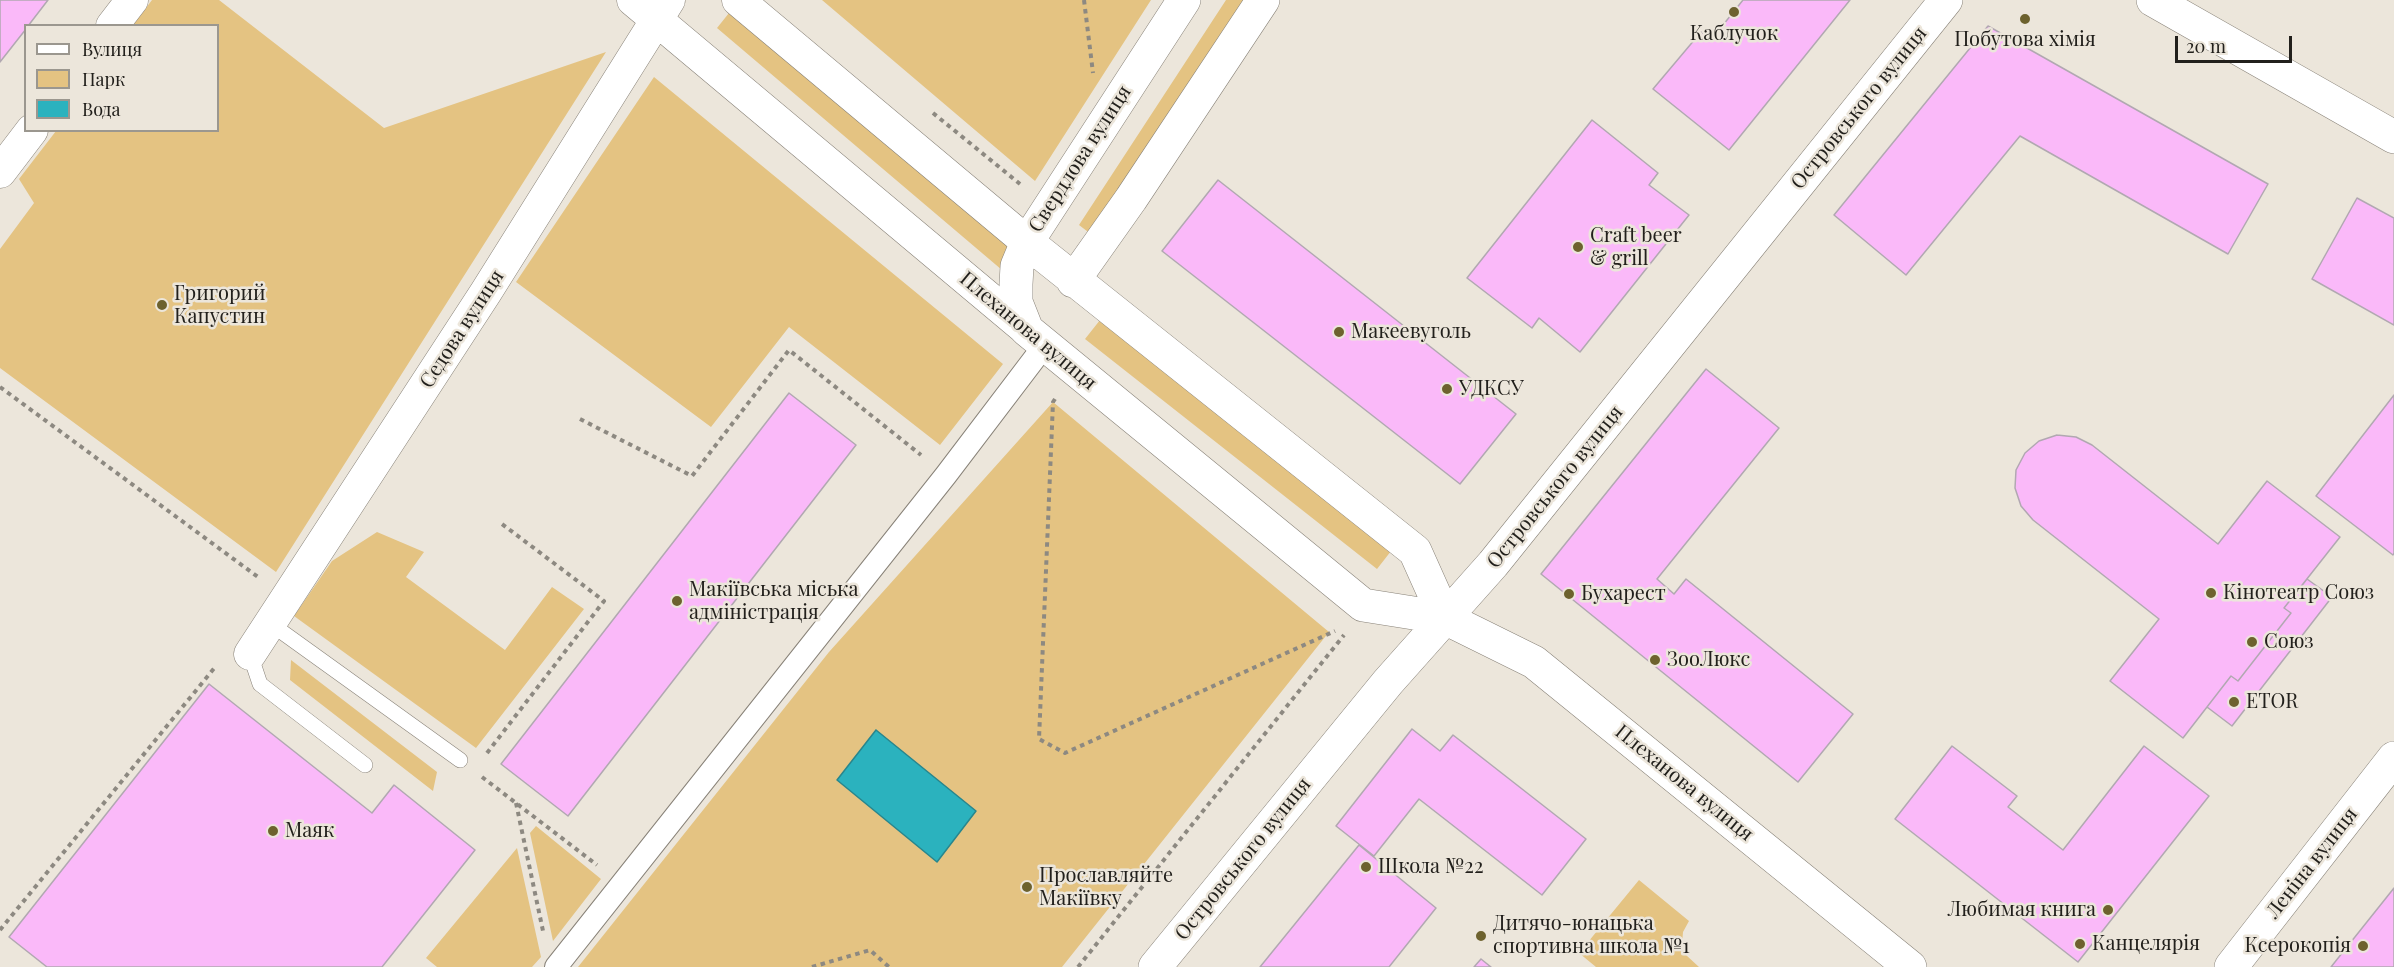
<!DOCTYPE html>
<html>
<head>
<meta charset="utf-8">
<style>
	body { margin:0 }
	#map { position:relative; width:2394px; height:967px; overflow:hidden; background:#ece6db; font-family:"Playfair Display",serif }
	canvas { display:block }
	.legend { position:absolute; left:24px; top:24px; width:195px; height:108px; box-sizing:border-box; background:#ece6db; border:2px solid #9b978f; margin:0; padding:8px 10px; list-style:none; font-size:18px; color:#22201c }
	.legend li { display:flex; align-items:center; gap:12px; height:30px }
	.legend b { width:30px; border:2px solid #9b978f }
	.scale { position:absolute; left:2175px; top:36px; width:117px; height:27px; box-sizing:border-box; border:3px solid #22201c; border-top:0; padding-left:8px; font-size:18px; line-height:21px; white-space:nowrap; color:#22201c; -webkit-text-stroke:4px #ece6db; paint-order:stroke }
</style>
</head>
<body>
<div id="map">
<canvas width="2394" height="967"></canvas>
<ul class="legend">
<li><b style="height:8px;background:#fff"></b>Вулиця</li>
<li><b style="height:16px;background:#e4c382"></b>Парк</li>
<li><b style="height:16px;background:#2bb2be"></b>Вода</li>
</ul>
<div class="scale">20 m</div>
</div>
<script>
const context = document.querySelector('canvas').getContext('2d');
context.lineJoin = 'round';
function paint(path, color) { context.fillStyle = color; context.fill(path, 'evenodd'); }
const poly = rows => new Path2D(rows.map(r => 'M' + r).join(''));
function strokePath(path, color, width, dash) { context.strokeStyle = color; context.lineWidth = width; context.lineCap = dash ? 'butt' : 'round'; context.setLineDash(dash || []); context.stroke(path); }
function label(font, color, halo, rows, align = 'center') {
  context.font = font + ' "Playfair Display",serif'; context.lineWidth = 5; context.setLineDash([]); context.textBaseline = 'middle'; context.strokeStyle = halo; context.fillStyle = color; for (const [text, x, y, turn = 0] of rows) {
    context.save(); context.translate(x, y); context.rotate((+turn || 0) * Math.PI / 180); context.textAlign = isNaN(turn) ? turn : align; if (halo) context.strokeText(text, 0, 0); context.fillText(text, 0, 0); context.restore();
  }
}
paint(poly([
	[152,0,219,0,384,128,606,52,276,572,0,368,0,249,34,203,19,179,56,131,218,130,218,26,133,25],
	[822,0,1151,0,1035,181],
	[1226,0,1257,0,1096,238,1079,225],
	[733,8,1011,241,1002,270,717,28],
	[654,77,1003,364,940,445,789,327,711,427,516,282],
	[1104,315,1395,546,1377,569,1085,339],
	[1053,402,1329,632,1062,967,578,967,829,652],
	[377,532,424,552,406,577,505,650,552,587,584,609,476,748,294,616,332,561],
	[291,660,437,772,433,791,290,680],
	[536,826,601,879,553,941,530,833],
	[517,848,541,957,532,967,437,967,426,958],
	[1639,880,1689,921,1683,932,1682,944,1686,955,1699,967,1596,967,1579,953]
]), '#e4c382');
const water = poly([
	[876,730,976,811,937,862,837,780,876,730]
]);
paint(water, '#2bb2be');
strokePath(water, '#28868d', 1.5);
const building = poly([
	[0,0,48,0,28,26,26,26,26,29,0,62,0,0],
	[1743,0,1850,0,1729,150,1653,89,1701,32,1711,40,1743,0],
	[1988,26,2268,184,2228,254,2020,136,1906,275,1834,215,1988,26],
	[1592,120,1658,173,1649,185,1689,215,1580,352,1539,318,1532,328,1467,278,1592,120],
	[1218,180,1516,414,1460,484,1162,251,1218,180],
	[2357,198,2394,218,2394,325,2312,279,2357,198],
	[1706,369,1779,428,1657,579,1674,594,1686,579,1853,714,1798,782,1541,574,1706,369],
	[789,393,856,445,568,816,501,764,789,393],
	[2394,395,2394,553,2393,555,2316,496,2394,395],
	[2057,435,2076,437,2092,445,2218,544,2267,481,2340,537,2284,608,2291,613,2238,681,2231,676,2183,738,2110,681,2159,619,2033,520,2021,506,2015,488,2016,470,2025,453,2039,441,2057,435],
	[2307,579,2332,597,2232,726,2207,707,2231,676,2238,681,2291,613,2284,608,2307,579],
	[209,684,372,813,394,785,475,850,382,967,47,967,9,937,209,684],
	[1412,729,1440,751,1453,735,1586,839,1542,895,1419,799,1374,856,1336,826,1412,729],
	[1952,746,2017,796,2008,807,2063,850,2144,746,2209,796,2078,962,1895,819,1952,746],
	[1359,845,1436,908,1389,967,1260,967,1359,845],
	[2394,888,2394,967,2331,967,2394,888],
	[1481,959,1491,967,1474,967,1481,959]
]);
paint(building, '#fab9f9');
strokePath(building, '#b1a8b1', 1.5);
const service = poly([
	[271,624,460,760],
	[250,654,260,684,365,765]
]);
const pedestrian = poly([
	[556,967,946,475,1044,346]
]);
const minor = poly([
	[633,0,1027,330],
	[738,0,1027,242],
	[112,26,132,0],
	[0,172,32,130],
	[250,654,486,292,669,0]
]);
const tertiary = poly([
	[1184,0,1027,242,1017,266,1016,284,1016,302,1027,330,1363,605,1445,618,1534,662,1910,967],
	[1027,242,1415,551,1445,618],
	[1073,281,1131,199,1263,0],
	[1155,967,1388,682,1493,564,1946,0]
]);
const secondary = poly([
	[2153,0,2394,137],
	[2231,967,2394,758]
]);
strokePath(service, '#888278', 16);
strokePath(pedestrian, '#888278', 24);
strokePath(minor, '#888278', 33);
strokePath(tertiary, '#888278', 34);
strokePath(secondary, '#888278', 34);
strokePath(poly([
	[1084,0,1093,73],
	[933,113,1020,184],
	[0,387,258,577],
	[1055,399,1053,402,1039,739,1065,753,1335,631],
	[580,419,692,476,789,350,921,455],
	[487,753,604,601,502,524],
	[482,777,597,865],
	[516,803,543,931],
	[0,930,216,666],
	[812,967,870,950,889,967],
	[1078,967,1344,635]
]), '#8d8981', 4, [4.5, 4.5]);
strokePath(service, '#fff', 15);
strokePath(pedestrian, '#fff', 22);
strokePath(minor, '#fff', 32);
strokePath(tertiary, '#fff', 33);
strokePath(secondary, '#fff', 33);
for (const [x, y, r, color] of [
	[1734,12,6,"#6d622e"],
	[2025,19,6,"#6d622e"],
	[1578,247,6,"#6d622e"],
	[162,305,6,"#6d622e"],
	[1339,332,6,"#6d622e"],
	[1447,389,6,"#6d622e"],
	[2211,593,6,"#6d622e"],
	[1569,594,6,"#6d622e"],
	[677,601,6,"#6d622e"],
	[2252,642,6,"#6d622e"],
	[1655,660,6,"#6d622e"],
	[2234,702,6,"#6d622e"],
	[273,831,6,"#6d622e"],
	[1366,867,6,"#6d622e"],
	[1027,887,6,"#6d622e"],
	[2108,910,6,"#6d622e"],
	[1481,936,6,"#6d622e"],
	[2080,944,6,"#6d622e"],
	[2363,946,6,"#6d622e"]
]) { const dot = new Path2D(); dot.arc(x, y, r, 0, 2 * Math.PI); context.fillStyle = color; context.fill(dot); strokePath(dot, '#ece6db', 2); }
label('20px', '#22201c', '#ece6db', [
	["Каблучок",1734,34,"center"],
	["Побутова хімія",2025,40,"center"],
	["Craft beer",1590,236],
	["& grill",1590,259],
	["Григорий",174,294],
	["Капустин",174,317],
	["Макеевуголь",1351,332],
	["УДКСУ",1459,389],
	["Макіївська міська",689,590],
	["адміністрація",689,613],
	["Кінотеатр Союз",2223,593],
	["Бухарест",1581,594],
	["Союз",2264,642],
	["ЗооЛюкс",1667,660],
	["ETOR",2246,702],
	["Маяк",285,831],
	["Школа №22",1378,867],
	["Прославляйте",1039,876],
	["Макіївку",1039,899],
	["Любимая книга",2096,910,"right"],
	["Дитячо-юнацька",1493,924],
	["спортивна школа №1",1493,947],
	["Канцелярія",2092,944],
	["Ксерокопія",2351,946,"right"]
], 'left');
label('20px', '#22201c', '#ece6db', [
	["Островського вулиця",1859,108,-51],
	["Свердлова вулиця",1080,159,-57],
	["Седова вулиця",462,329,-57],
	["Плеханова вулиця",1028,331,40],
	["Островського вулиця",1555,487,-51],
	["Плеханова вулиця",1684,783,39],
	["Островського вулиця",1243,859,-51],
	["Леніна вулиця",2312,863,-52]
]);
</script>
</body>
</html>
